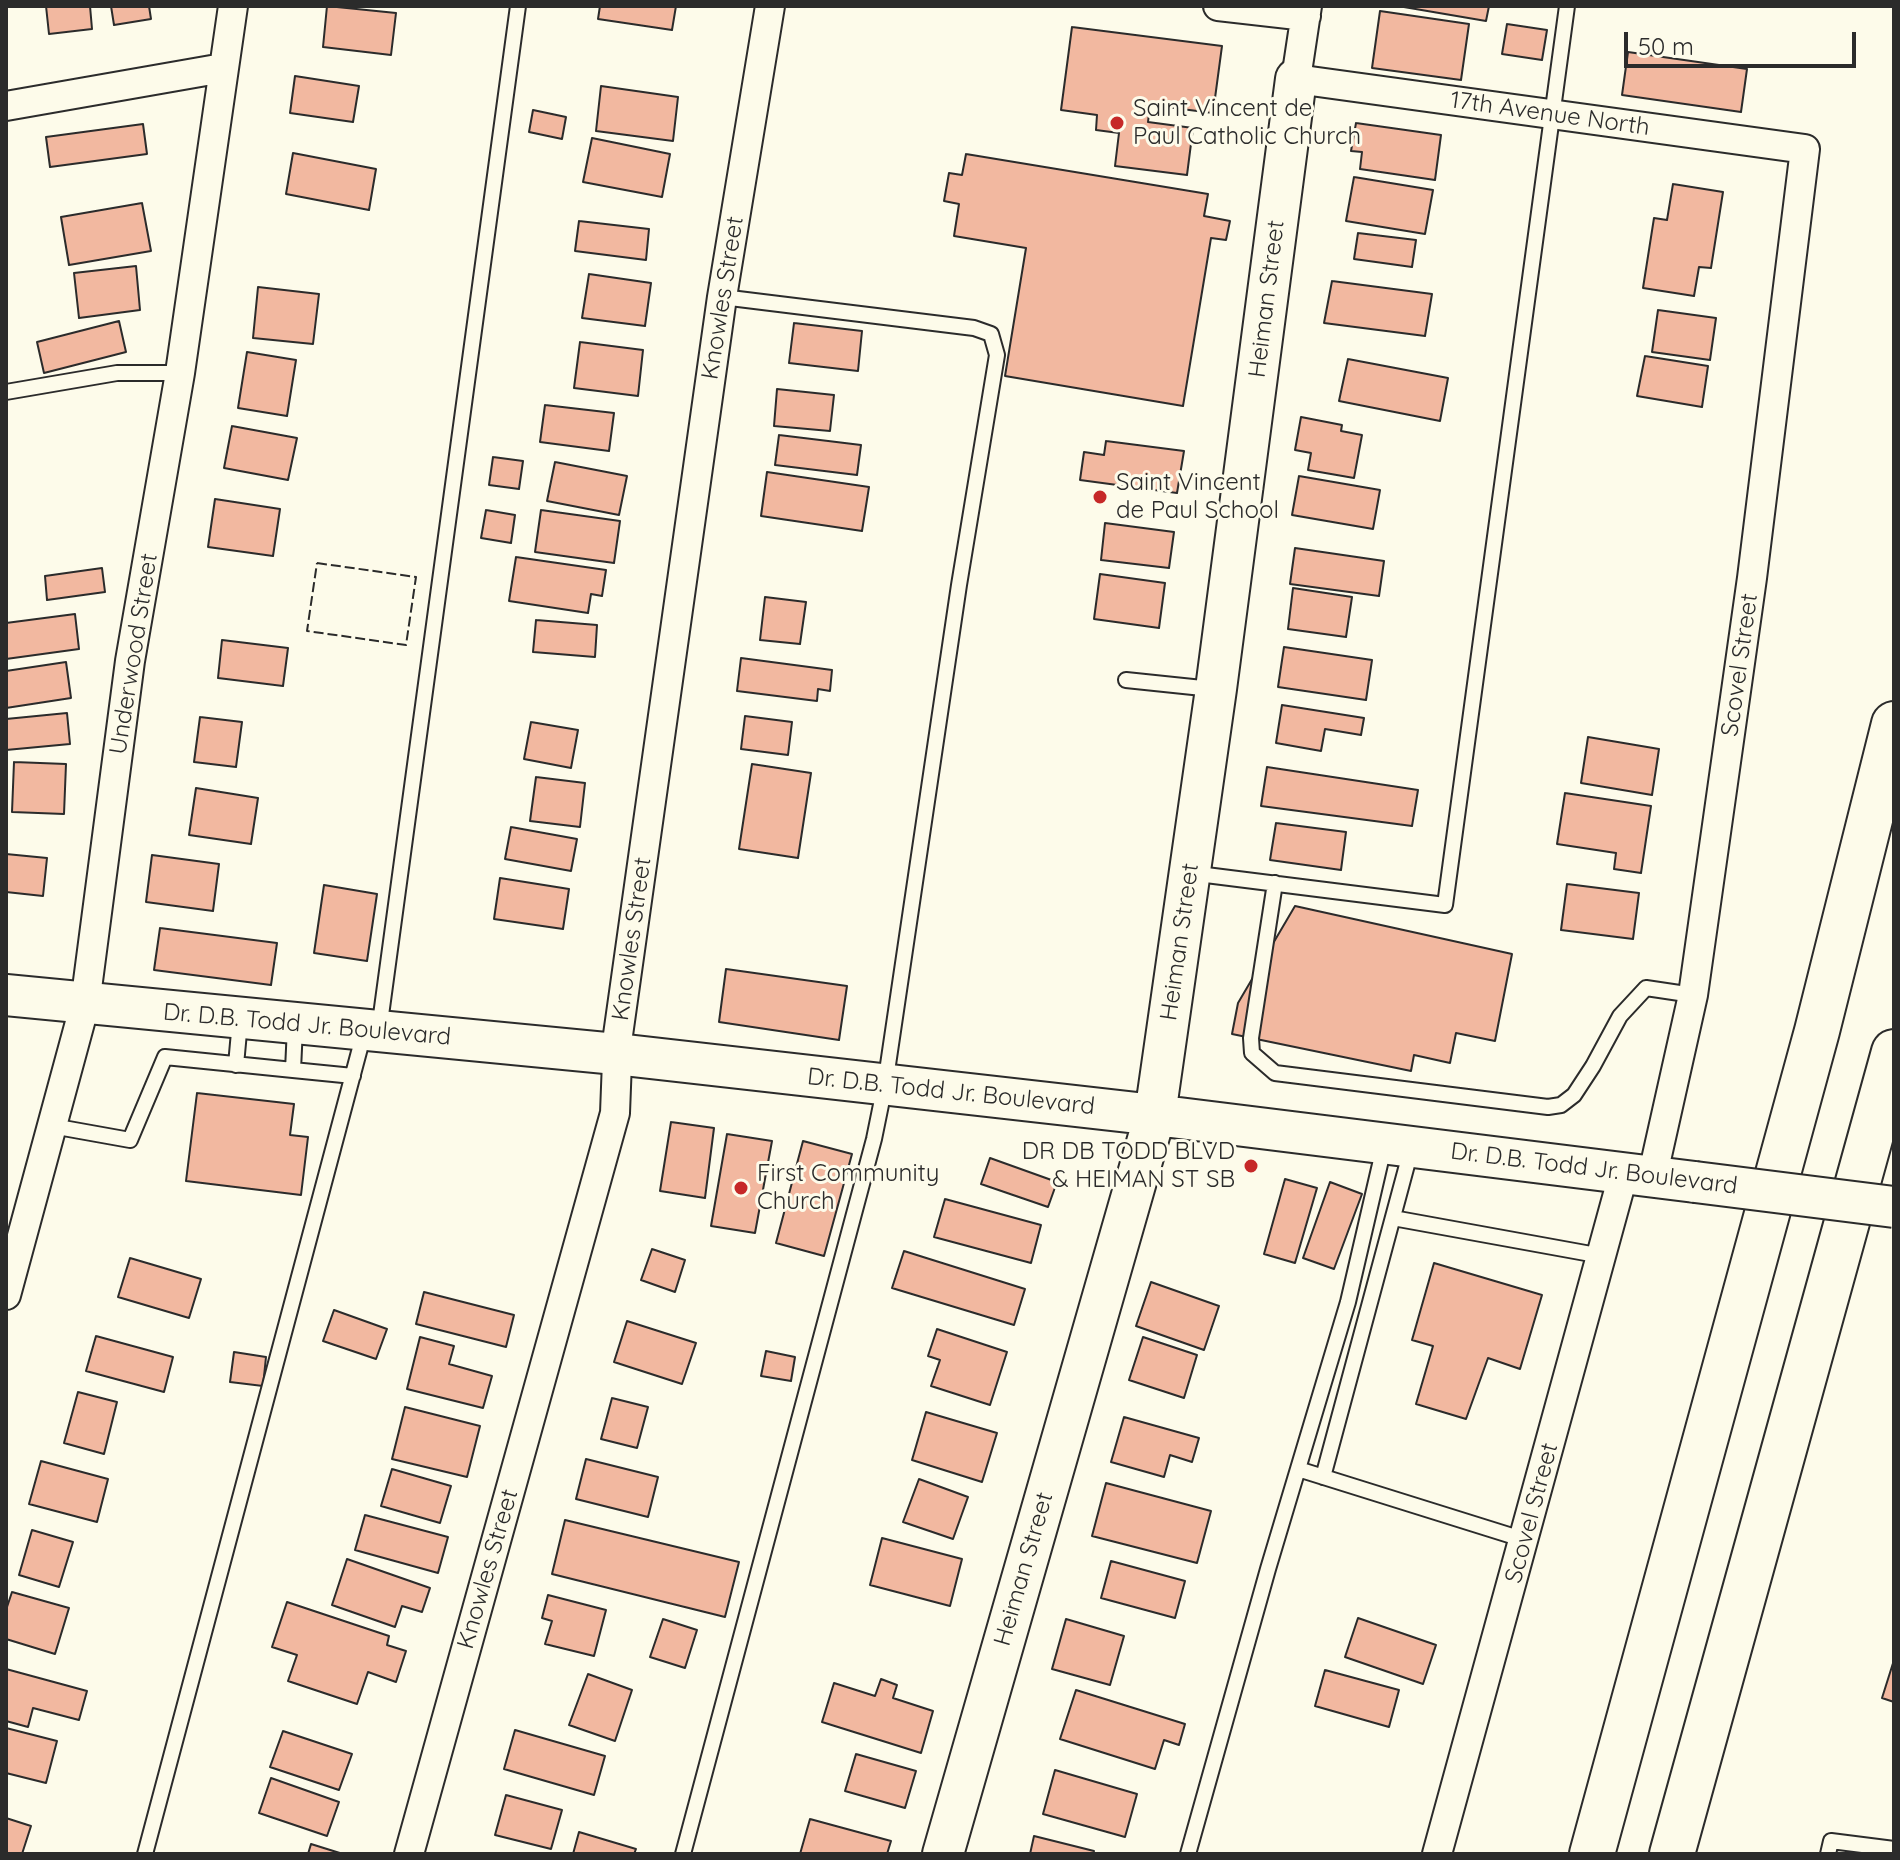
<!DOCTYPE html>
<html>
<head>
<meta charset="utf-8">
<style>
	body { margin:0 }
	#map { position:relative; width:1900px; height:1860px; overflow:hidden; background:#fdfbea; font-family:Quicksand,sans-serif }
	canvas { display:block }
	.frame { position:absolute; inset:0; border:8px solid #2b2b2b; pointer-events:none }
	.scale { position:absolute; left:1624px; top:32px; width:232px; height:36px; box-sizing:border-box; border:4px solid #2b2b2b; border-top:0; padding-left:10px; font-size:24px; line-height:28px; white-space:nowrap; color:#2b2b2b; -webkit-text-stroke:6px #fdfbea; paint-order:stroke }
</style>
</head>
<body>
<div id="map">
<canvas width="1900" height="1860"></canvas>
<div class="frame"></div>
<div class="scale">50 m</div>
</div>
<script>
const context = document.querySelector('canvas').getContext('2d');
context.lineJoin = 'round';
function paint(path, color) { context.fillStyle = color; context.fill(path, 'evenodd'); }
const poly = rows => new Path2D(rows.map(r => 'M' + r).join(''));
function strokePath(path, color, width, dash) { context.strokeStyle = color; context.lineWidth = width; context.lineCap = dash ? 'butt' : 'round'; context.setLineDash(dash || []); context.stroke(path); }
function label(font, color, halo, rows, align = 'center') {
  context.font = font + ' Quicksand,sans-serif'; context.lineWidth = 6; context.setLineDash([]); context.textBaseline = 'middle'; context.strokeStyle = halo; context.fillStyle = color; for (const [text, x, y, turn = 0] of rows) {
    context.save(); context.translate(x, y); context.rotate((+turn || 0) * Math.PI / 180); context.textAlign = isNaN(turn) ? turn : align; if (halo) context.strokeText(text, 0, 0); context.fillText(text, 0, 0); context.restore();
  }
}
const building = poly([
	[46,6,90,6,92,29,49,34,46,6],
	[111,6,149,6,151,19,114,25,111,6],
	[327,6,396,13,391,55,323,47,327,6],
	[600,6,676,6,672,30,598,19,600,6],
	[1398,6,1489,6,1486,21,1398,6],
	[1380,11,1469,24,1461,80,1372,68,1380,11],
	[1507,24,1547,30,1542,60,1502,54,1507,24],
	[1072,27,1222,46,1213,113,1150,105,1148,122,1193,128,1187,175,1115,166,1119,133,1096,130,1097,115,1061,110,1072,27],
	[1628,52,1747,69,1741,112,1622,95,1628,52],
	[295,76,359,86,353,122,290,113,295,76],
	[601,86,678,97,673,141,596,131,601,86],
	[533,110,566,117,562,139,529,132,533,110],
	[1356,123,1441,135,1435,180,1360,169,1362,152,1351,151,1356,123],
	[143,124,147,154,50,167,46,137,143,124],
	[592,138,670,154,662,197,583,182,592,138],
	[293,153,376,169,369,210,286,194,293,153],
	[966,154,1208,194,1204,216,1230,221,1226,240,1211,238,1183,406,1005,376,1026,248,954,236,959,204,944,201,949,173,962,175,966,154],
	[1354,177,1433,190,1425,234,1346,221,1354,177],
	[1673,184,1723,192,1711,268,1699,267,1694,296,1643,288,1654,218,1667,220,1673,184],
	[142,203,151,251,69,265,61,217,142,203],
	[579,221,649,229,646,260,575,251,579,221],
	[1358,233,1416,240,1412,267,1354,259,1358,233],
	[136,266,140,310,79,318,74,273,136,266],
	[589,274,651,283,645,326,582,318,589,274],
	[1332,281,1432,294,1425,336,1324,323,1332,281],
	[258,287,319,294,313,344,253,338,258,287],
	[1658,310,1716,318,1710,360,1652,352,1658,310],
	[119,321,126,352,44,373,37,342,119,321],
	[794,323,862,331,858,371,789,363,794,323],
	[580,342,643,350,638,396,574,388,580,342],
	[247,352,296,360,287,416,238,408,247,352],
	[1645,356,1708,366,1702,407,1637,396,1645,356],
	[1348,359,1448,378,1440,421,1339,401,1348,359],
	[777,389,834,395,830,431,774,426,777,389],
	[545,405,614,413,609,451,540,442,545,405],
	[1301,417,1342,425,1341,431,1362,435,1354,478,1308,470,1311,453,1295,450,1301,417],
	[232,426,297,438,288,480,224,468,232,426],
	[779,435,861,445,857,475,775,465,779,435],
	[1106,441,1184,451,1177,493,1080,480,1084,452,1104,455,1106,441],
	[493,457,523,461,519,489,489,485,493,457],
	[555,462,627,476,619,515,547,501,555,462],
	[767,472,869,487,862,531,761,516,767,472],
	[1299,476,1380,490,1373,529,1292,515,1299,476],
	[215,499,280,509,273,556,208,547,215,499],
	[486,510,515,515,511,543,481,538,486,510],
	[541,510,620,521,614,563,535,552,541,510],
	[1105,523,1174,532,1169,568,1101,560,1105,523],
	[1295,548,1384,561,1379,596,1290,584,1295,548],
	[516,557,606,570,602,596,591,594,588,613,509,601,516,557],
	[102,568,105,592,47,600,45,576,102,568],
	[1100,574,1165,583,1159,628,1094,619,1100,574],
	[1293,588,1352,597,1346,637,1288,629,1293,588],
	[765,597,806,602,800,644,760,640,765,597],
	[75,614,79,649,6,659,6,623,75,614],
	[536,620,597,625,595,657,533,652,536,620],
	[222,640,288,648,283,686,218,678,222,640],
	[1284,647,1372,660,1366,700,1278,687,1284,647],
	[741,658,832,670,830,691,818,689,817,701,737,691,741,658],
	[66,662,71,698,6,708,6,671,66,662],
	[1282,705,1364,718,1361,735,1325,729,1321,751,1276,743,1282,705],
	[67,713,70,744,6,750,6,719,67,713],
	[745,716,792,722,788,755,741,749,745,716],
	[200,717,242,722,236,767,194,762,200,717],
	[531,722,578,730,571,768,524,759,531,722],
	[1588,737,1659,749,1652,795,1581,783,1588,737],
	[14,762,66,764,64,814,12,812,14,762],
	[752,764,811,773,798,858,739,849,752,764],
	[1267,767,1418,790,1412,826,1261,806,1267,767],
	[536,777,585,783,580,827,530,821,536,777],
	[196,788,258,798,251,844,189,835,196,788],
	[1565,793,1651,806,1641,873,1614,869,1616,853,1557,844,1565,793],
	[1276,823,1346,832,1341,870,1270,860,1276,823],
	[511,827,577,839,571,871,505,859,511,827],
	[6,854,47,858,43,896,6,892,6,854],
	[152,855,219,864,213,911,146,902,152,855],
	[500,878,569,889,563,929,494,919,500,878],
	[1567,884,1639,893,1633,939,1561,930,1567,884],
	[324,885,377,894,367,961,314,953,324,885],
	[1295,906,1512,954,1495,1041,1456,1033,1450,1063,1414,1055,1411,1071,1232,1034,1238,1003,1295,906],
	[160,928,277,943,271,985,154,970,160,928],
	[726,969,847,986,839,1040,719,1022,726,969],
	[197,1093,294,1104,290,1135,308,1137,301,1195,186,1181,197,1093],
	[671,1122,714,1128,705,1198,660,1191,671,1122],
	[727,1134,772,1141,755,1233,711,1226,727,1134],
	[803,1141,852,1154,824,1256,776,1243,803,1141],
	[990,1158,1057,1182,1048,1207,981,1184,990,1158],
	[1285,1179,1317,1188,1295,1263,1264,1254,1285,1179],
	[1330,1182,1362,1194,1334,1269,1303,1258,1330,1182],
	[945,1199,1041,1225,1031,1263,934,1237,945,1199],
	[652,1249,685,1260,675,1292,641,1280,652,1249],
	[904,1251,1025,1289,1014,1325,892,1288,904,1251],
	[130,1258,201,1279,189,1318,118,1297,130,1258],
	[1434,1263,1542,1295,1520,1369,1488,1358,1466,1419,1416,1404,1433,1346,1412,1340,1434,1263],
	[1151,1282,1219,1306,1204,1350,1136,1326,1151,1282],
	[424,1292,514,1315,506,1347,416,1324,424,1292],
	[334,1310,387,1329,376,1359,323,1341,334,1310],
	[627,1321,696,1343,682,1384,614,1362,627,1321],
	[937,1329,1007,1352,990,1405,931,1386,940,1360,928,1356,937,1329],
	[96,1336,173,1357,164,1392,86,1371,96,1336],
	[420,1337,454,1346,449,1364,492,1376,483,1408,407,1389,420,1337],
	[1143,1337,1197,1355,1184,1398,1129,1380,1143,1337],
	[766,1351,795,1357,791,1381,761,1376,766,1351],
	[234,1352,266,1357,263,1386,230,1382,234,1352],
	[78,1392,117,1402,104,1454,64,1443,78,1392],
	[612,1398,648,1407,637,1448,601,1439,612,1398],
	[405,1407,480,1426,467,1477,392,1459,405,1407],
	[926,1412,997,1433,982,1482,912,1460,926,1412],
	[1124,1417,1199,1438,1192,1462,1170,1455,1164,1477,1111,1462,1124,1417],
	[586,1459,658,1477,648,1517,576,1499,586,1459],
	[41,1461,108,1479,97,1522,29,1504,41,1461],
	[392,1469,451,1486,440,1523,381,1506,392,1469],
	[919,1479,968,1497,953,1539,903,1522,919,1479],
	[1106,1483,1211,1511,1197,1563,1092,1536,1106,1483],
	[365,1515,448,1537,438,1573,355,1550,365,1515],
	[565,1520,739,1562,725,1617,552,1574,565,1520],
	[32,1530,73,1542,59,1587,19,1575,32,1530],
	[882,1538,962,1559,950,1606,870,1585,882,1538],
	[347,1559,430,1588,422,1612,402,1606,395,1627,332,1605,347,1559],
	[1111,1561,1185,1581,1175,1618,1101,1598,1111,1561],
	[12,1592,69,1608,55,1654,6,1639,6,1610,12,1592],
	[548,1595,606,1610,594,1656,545,1644,552,1621,542,1618,548,1595],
	[287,1602,389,1636,387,1645,406,1651,396,1682,368,1672,357,1704,288,1681,297,1655,272,1647,287,1602],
	[1358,1618,1436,1645,1423,1684,1345,1657,1358,1618],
	[663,1619,697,1630,685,1668,650,1657,663,1619],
	[1066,1619,1124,1636,1110,1685,1052,1669,1066,1619],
	[1894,1660,1894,1702,1882,1698,1894,1660],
	[6,1669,87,1691,79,1720,33,1708,28,1727,6,1721,6,1669],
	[1325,1670,1399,1690,1389,1727,1315,1706,1325,1670],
	[588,1674,632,1690,615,1741,569,1725,588,1674],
	[881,1679,897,1685,893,1698,933,1711,921,1753,822,1722,834,1683,875,1696,881,1679],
	[1076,1690,1185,1724,1179,1745,1164,1740,1155,1769,1060,1739,1076,1690],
	[6,1728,57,1741,46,1783,6,1773,6,1728],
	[515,1730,605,1756,594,1795,504,1769,515,1730],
	[283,1731,352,1754,339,1790,270,1767,283,1731],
	[856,1754,916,1771,905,1808,845,1791,856,1754],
	[1055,1770,1137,1794,1125,1837,1043,1814,1055,1770],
	[271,1778,339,1802,327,1836,259,1813,271,1778],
	[506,1795,562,1810,551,1849,495,1835,506,1795],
	[6,1818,31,1826,22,1854,6,1854,6,1818],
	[810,1819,891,1841,887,1854,800,1854,810,1819],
	[579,1832,636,1849,634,1854,573,1854,579,1832],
	[1034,1836,1094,1851,1093,1854,1030,1854,1034,1836],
	[311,1844,343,1854,308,1854,311,1844]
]);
paint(building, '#f2b8a0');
strokePath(building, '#2b2b2b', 2);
const lane = poly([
	[6,392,117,373,180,373],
	[1126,680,1212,689],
	[1190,873,1445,905,1567,6],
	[1275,883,1251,1038,1252,1053,1275,1073,1548,1107,1561,1105,1574,1095,1593,1066,1620,1016,1646,988,1693,995],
	[379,1030,518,6],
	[236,1065,240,1021],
	[293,1070,353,1076],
	[52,1126,130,1140,165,1057,293,1070,295,1027],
	[1393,1218,1602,1256],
	[1298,1469,1525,1540],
	[1323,1477,1411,1150],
	[145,1854,364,1033],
	[683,1854,874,1139,885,1085,959,585,997,355,991,334,974,328,722,297],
	[1188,1854,1268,1569,1348,1302,1384,1147],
	[1828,1854,1831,1841,1894,1849]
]);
const street = poly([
	[1218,6,1306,16],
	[1307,6,1296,79,1805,149,1752,578,1693,995,1652,1178],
	[6,106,223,68],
	[6,1295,85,1004,130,661,180,373,233,6],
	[409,1854,615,1113,618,1035,722,297,770,6],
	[1437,1854,1624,1172]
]);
const secondary = poly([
	[6,995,616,1054,1155,1115,1695,1182],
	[943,1854,1155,1115,1216,689,1296,79]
]);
const highway = poly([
	[1592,1854,1817,1031,1894,724],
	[1672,1854,1894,1052]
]);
strokePath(lane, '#2b2b2b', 18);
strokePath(street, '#2b2b2b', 32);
strokePath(secondary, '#2b2b2b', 44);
strokePath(highway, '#2b2b2b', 48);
strokePath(lane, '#fdfbea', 14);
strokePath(street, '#fdfbea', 28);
strokePath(secondary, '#fdfbea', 40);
strokePath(highway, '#fdfbea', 44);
const secondaryBridge = poly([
	[1695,1182,1894,1207]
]);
strokePath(secondaryBridge, '#2b2b2b', 44, []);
strokePath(secondaryBridge, '#fdfbea', 40);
strokePath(poly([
	[317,563,416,577,406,645,307,631,317,563]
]), '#2b2b2b', 2, [10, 4]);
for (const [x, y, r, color] of [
	[1117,123,8,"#c62828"],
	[1100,497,8,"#c62828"],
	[1251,1166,8,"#c62828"],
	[741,1188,8,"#c62828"]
]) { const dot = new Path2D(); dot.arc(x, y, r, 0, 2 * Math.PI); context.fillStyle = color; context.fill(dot); strokePath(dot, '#fdfbea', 3); }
label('24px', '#2b2b2b', '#fdfbea', [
	["Saint Vincent de",1133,109],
	["Paul Catholic Church",1133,137],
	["Saint Vincent",1116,483],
	["de Paul School",1116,511],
	["DR DB TODD BLVD",1235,1152,"right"],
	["& HEIMAN ST SB",1235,1180,"right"],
	["First Community",757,1174],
	["Church",757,1202]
], 'left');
label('24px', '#2b2b2b', '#fdfbea', [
	["17th Avenue North",1550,114,8],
	["Knowles Street",723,298,-81],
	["Heiman Street",1267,299,-83],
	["Underwood Street",134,654,-81],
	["Scovel Street",1740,665,-82],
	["Knowles Street",632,939,-82],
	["Heiman Street",1180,942,-82],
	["Dr. D.B. Todd Jr. Boulevard",307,1025,5],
	["Dr. D.B. Todd Jr. Boulevard",951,1092,6],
	["Dr. D.B. Todd Jr. Boulevard",1594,1169,7],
	["Scovel Street",1532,1513,-75],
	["Knowles Street",488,1569,-74],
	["Heiman Street",1024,1569,-74]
]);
</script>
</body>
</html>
